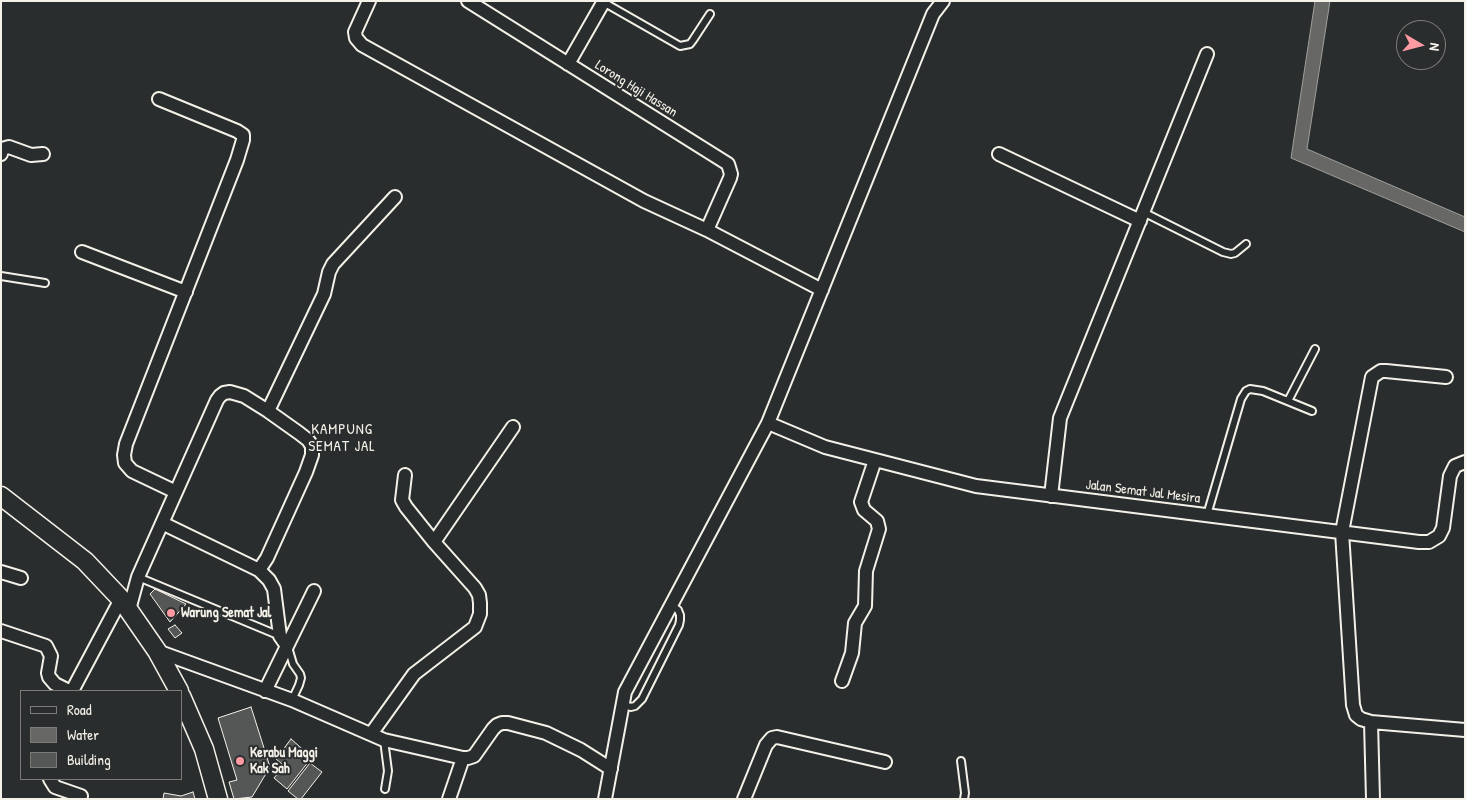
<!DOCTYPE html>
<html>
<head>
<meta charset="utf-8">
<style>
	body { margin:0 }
	#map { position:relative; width:1466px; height:800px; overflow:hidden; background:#2a2d2e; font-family:"Patrick Hand",sans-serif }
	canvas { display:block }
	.frame { position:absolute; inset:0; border:2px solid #f4f1e8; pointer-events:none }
	.legend { position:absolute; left:20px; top:690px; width:162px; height:90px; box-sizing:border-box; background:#2a2d2e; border:1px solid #7b7b78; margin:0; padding:6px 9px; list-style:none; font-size:15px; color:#f4f1e8 }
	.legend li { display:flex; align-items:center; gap:10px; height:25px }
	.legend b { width:25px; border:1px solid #7b7b78 }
	.north { position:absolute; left:1396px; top:20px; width:50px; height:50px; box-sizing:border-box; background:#2a2d2e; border:1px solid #7b7b78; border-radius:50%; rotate:98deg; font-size:14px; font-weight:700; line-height:20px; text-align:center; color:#f4f1e8 }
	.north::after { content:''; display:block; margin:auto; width:18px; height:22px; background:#ff9aa2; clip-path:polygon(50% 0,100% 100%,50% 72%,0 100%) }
</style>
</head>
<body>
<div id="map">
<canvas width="1466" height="800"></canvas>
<div class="frame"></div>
<ul class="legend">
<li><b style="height:6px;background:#2a2d2e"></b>Road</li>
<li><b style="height:14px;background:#676866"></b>Water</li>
<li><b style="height:14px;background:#555756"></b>Building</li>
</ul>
<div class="north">N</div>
</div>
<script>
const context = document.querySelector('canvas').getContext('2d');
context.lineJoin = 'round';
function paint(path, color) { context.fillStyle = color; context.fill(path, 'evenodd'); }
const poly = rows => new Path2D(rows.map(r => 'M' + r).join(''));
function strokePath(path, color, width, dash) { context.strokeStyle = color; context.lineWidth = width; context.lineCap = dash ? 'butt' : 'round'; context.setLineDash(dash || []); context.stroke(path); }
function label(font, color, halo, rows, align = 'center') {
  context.font = font + ' "Patrick Hand",sans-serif'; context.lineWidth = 4; context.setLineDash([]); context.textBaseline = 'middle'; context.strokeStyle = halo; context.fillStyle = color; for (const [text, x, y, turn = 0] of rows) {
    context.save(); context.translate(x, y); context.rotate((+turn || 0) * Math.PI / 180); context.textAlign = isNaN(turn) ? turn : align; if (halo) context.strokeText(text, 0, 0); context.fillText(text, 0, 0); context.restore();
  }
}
const water = poly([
	[1315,1,1330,1,1307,149,1465,217,1465,232,1291,158,1315,1]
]);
paint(water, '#676866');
strokePath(water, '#9f9f9a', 1);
const building = poly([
	[155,589,186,604,170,622,150,594,155,589],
	[175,625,182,633,175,638,168,629,175,625],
	[251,707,270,767,252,797,234,799,229,782,237,780,218,718,251,707],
	[291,739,308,754,305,758,309,761,287,789,274,778,279,772,277,771,282,764,276,759,291,739],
	[310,763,322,772,301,799,298,799,288,791,310,763],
	[193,792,195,799,163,799,164,793,181,796,193,792]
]);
paint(building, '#555756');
strokePath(building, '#f4f1e8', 1);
const service = poly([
	[603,2,680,46,690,44,693,40,710,14],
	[1143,212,1223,252,1231,254,1235,253,1246,244],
	[1,276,45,283],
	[1288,401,1315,349],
	[1207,515,1241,399,1246,391,1250,389,1263,391,1312,411],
	[138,577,280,636],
	[288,647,293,664,300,674,301,678,299,685,292,700],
	[623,705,631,707,635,706,642,699,679,625,680,620,680,615,678,610,671,605],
	[384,740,388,771,385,789],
	[961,761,965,793,964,799]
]);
const minor = poly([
	[369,1,355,32,356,38,362,45,644,201,707,230,822,290],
	[468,1,728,164,731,174,730,178,707,230],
	[568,64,604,1],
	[159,99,237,131,243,135,243,140,237,160,126,444,124,455,125,463,132,471,176,492],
	[1,154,2,149,9,147,31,155,43,154],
	[999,154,1140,221],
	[82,252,186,292],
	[1446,377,1386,371,1381,371,1372,377,1342,532,1353,705,1356,715,1361,719,1371,722,1465,730],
	[268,411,324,294,329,272,333,264,395,197],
	[768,423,825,447,976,486,1419,542,1429,542,1439,536,1443,528,1450,476,1455,466,1465,462],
	[1051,496,1060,418,1207,54],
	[162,523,259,570,269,580,274,589,280,636,287,646],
	[434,542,513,427],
	[1,572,21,578],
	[129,610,138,577,217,400,220,396,224,393,230,392,244,396,268,411,299,433,308,440,312,446,312,455,306,472,267,558,259,570],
	[1,631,46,646,51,656,48,673,49,677,55,684,69,691],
	[157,651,292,700,384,740,463,758,468,758,474,756,493,729,497,725,502,723,508,723,546,733,581,750,611,769],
	[842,681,852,653,855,623,865,606,866,571,879,529,877,521,864,510,861,502,875,460],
	[72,691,121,599],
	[265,691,314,591],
	[1371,722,1373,799],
	[371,734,414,674,475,627,480,614,480,603,479,595,475,588,434,542,406,507,402,500,405,475],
	[50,779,55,787,81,796],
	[449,799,463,758],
	[605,799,625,692,768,423,933,14,943,1],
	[744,799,766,745,772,738,777,737,885,762]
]);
const secondary = poly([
	[1,496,85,561,121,599,157,651,179,691],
	[181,696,204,749,218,799]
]);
strokePath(service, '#f4f1e8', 10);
strokePath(minor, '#f4f1e8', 16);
strokePath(secondary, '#f4f1e8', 21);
strokePath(service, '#2a2d2e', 6);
strokePath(minor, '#2a2d2e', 12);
strokePath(secondary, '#2a2d2e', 18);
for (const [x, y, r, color] of [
	[171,613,5,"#ff9aa2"],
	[240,761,5,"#ff9aa2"]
]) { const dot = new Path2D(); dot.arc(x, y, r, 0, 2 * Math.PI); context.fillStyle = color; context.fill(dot); strokePath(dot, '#2a2d2e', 2); }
label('14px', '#f4f1e8', '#2a2d2e', [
	["Lorong Haji Hassan",636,89,32],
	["Jalan Semat Jal Mesira",1143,492,7]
]);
label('bold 14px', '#f4f1e8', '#2a2d2e', [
	["Warung Semat Jal",181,613],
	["Kerabu Maggi",250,753],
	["Kak Sah",250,769]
], 'left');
context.letterSpacing = '1px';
label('15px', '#f4f1e8', '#2a2d2e', [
	["KAMPUNG",342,430],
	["SEMAT JAL",342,447]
]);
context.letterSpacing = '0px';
</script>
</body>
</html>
